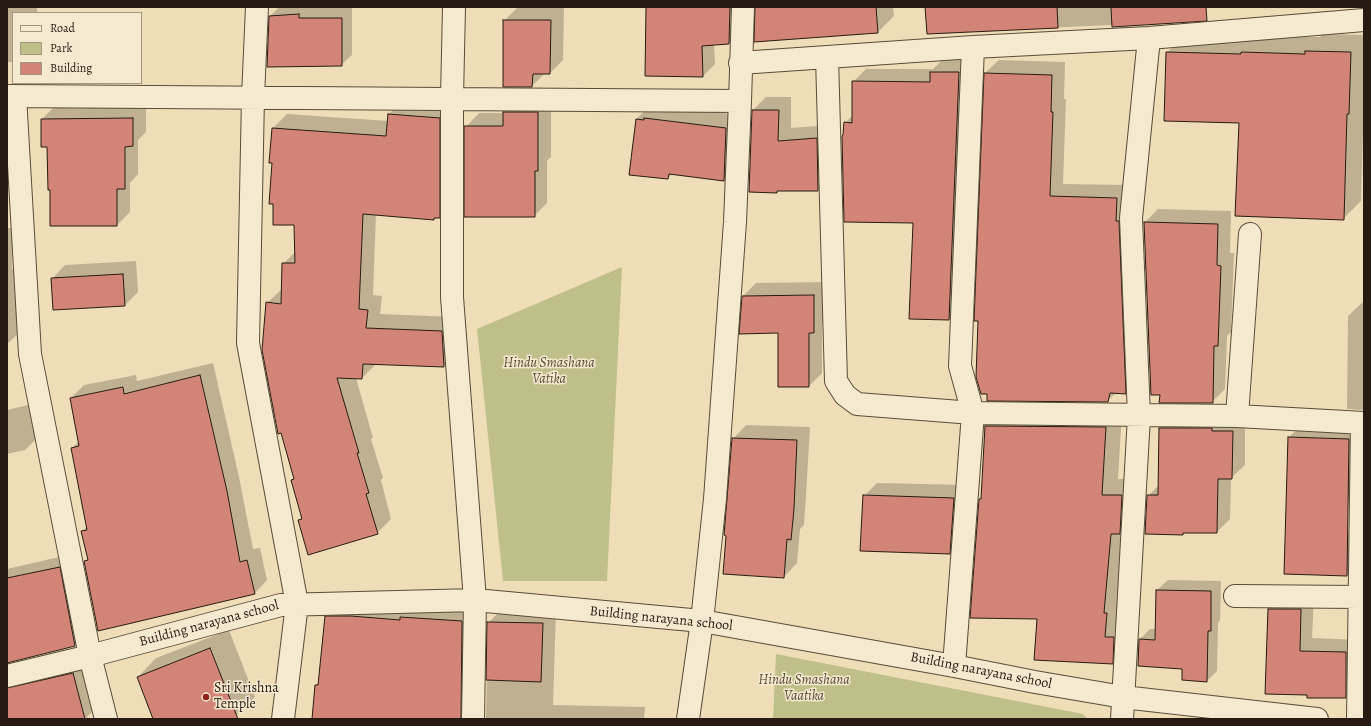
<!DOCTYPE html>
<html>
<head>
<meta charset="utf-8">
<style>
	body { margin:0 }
	#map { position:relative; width:1371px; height:726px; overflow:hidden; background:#efddb7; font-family:Alegreya,serif }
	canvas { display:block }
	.frame { position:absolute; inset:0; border:8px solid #271b11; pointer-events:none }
	.legend { position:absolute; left:12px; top:12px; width:130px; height:72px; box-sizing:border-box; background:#f5e9d0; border:1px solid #a39784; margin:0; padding:5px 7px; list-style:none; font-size:12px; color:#271b11 }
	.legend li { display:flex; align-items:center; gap:8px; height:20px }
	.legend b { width:20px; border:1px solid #a39784 }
</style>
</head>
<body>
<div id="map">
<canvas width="1371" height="726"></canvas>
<div class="frame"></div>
<ul class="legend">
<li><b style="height:5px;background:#f5e9d0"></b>Road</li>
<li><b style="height:11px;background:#bfbf8a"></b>Park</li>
<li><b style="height:11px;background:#d28577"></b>Building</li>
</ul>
</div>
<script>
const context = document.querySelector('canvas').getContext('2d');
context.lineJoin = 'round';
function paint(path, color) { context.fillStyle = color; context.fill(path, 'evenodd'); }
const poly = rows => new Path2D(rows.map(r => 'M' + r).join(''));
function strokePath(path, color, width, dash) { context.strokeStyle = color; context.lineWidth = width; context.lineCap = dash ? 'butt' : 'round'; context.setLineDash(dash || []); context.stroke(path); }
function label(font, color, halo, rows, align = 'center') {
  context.font = font + ' Alegreya,serif'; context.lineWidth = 3; context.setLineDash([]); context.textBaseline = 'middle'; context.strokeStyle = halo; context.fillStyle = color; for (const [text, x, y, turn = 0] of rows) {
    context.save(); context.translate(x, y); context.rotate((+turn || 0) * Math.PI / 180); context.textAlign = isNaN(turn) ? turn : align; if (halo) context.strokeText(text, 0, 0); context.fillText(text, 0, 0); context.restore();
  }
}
paint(poly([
	[622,267,607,581,503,581,477,329],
	[776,654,1083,714,1088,719,773,719]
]), '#bfbf8a');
paint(poly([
	[7,7,37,7,37,13,13,13,13,62,7,62],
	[279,7,352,8,352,55,341,65,270,16],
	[646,7,742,7,741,32,729,43,714,45,715,64,703,76],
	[756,7,893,7,894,16,878,32,755,41],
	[926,7,1184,7,1113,25,928,33],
	[517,8,564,8,563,60,550,73,545,73,532,86,504,86,504,21],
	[1323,34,1364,35,1364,99,1361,201,1343,219,1167,53,1184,35,1320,37],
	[943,59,972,60,962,306,949,319,914,222,844,135,845,123,853,115,853,82,866,69,933,69],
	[999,60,1065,62,1064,99,1066,99,1063,184,1129,185,1138,380,1125,393,1116,393,1107,401,985,73],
	[766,97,791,97,791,128,830,125,831,177,818,190,750,191,753,110],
	[517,99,551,99,551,157,547,161,547,203,534,216,466,127,479,113,504,113],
	[403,100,453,104,453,202,439,217,376,214,373,295,382,296,380,314,456,317,458,352,444,366,376,364,362,378,356,378,373,438,371,439,383,478,381,480,391,519,377,533,299,520,302,517,292,481,294,478,267,303,282,289,283,264,296,251,295,224,273,162,273,128,287,114,388,121,389,114],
	[146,105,146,132,138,140,138,174,130,183,130,212,117,225,51,189,47,146,43,146,42,119,55,106],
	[658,105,739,115,737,167,724,180,672,174,668,178,636,119,650,106],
	[1158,209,1231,211,1230,253,1234,253,1231,332,1227,336,1225,389,1212,402,1161,394,1145,222],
	[7,228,12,228,12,269,16,269,20,332,7,344],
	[136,261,138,292,125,305,52,279,65,265],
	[827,282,827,319,822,324,822,373,809,386,779,332,743,296,756,283],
	[1364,301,1364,410,1347,409,1348,316],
	[213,363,239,477,253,549,260,548,267,580,254,594,85,562,88,558,82,531,88,526,72,448,79,441,71,398,84,385,136,375,137,381],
	[32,404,40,435,25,450,7,454,7,410],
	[1003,410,1122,411,1118,479,1138,479,1128,647,1112,663,1038,618,980,499,982,497,986,426],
	[1173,415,1245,418,1245,465,1231,478,1230,519,1217,532,1184,532,1148,496,1159,485,1160,428],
	[1362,422,1361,484,1348,497,1289,437,1303,424],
	[746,425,810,427,806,495,804,525,800,529,797,563,784,577,733,439],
	[877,483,967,485,963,539,950,553,864,496],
	[1299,531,1361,532,1360,562,1347,575,1285,573],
	[72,554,88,632,75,645,7,662,7,569],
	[1168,580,1221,581,1220,620,1218,623,1217,671,1207,681,1183,668,1139,665,1140,639,1150,629,1156,629,1157,590],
	[1282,596,1314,596,1312,638,1359,640,1359,684,1345,697,1308,697,1269,609],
	[339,604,475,608,479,717,486,719,488,623,501,610,556,610,553,705,645,707,644,719,313,719,316,685,320,681,326,617],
	[229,630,255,697,236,716,228,719,154,719,138,677,156,658],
	[89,658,100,704,85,719,7,719,7,685]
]), '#0003');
const building = poly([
	[646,7,730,7,729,44,702,46,703,77,645,76,646,7],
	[755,7,876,7,878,33,754,42,755,7],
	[925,7,1057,7,1058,28,927,34,925,7],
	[1111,7,1206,7,1207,21,1112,27,1111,7],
	[299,14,299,18,342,18,342,66,267,67,269,16,299,14],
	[503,20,551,20,550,74,533,74,532,87,503,87,503,20],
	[1305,51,1351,52,1349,114,1347,114,1344,220,1235,216,1239,123,1164,121,1166,52,1241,54,1241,52,1305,54,1305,51],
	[930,72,959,72,949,320,909,319,913,223,844,222,842,136,843,135,844,122,852,123,852,81,930,82,930,72],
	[984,73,1052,75,1051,112,1053,112,1050,196,1117,198,1116,221,1119,221,1126,394,1110,393,1108,402,987,401,987,394,981,394,976,377,978,321,974,321,984,73],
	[752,110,779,110,778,141,817,138,818,191,777,191,777,193,749,192,752,110],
	[503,112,538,112,538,171,535,171,535,217,464,217,464,126,503,126,503,112],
	[388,114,440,118,440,218,434,218,434,220,363,214,359,309,368,310,366,328,442,331,444,367,363,364,362,379,337,378,359,453,357,453,369,493,366,494,378,534,308,555,298,520,302,519,291,480,294,479,281,433,278,434,262,350,266,302,281,304,282,263,295,263,294,225,273,225,273,204,269,204,272,163,269,163,272,128,386,136,388,114],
	[133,118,133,146,125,147,125,189,117,189,117,226,50,226,50,190,48,190,47,147,41,147,41,119,133,118],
	[644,118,726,128,724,181,669,174,668,179,629,175,636,119,644,120,644,118],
	[1144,222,1218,224,1217,265,1221,266,1218,346,1214,346,1213,403,1159,403,1160,395,1151,395,1144,222],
	[123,274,125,306,53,310,51,278,123,274],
	[814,295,814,333,809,333,809,387,778,387,778,333,739,334,742,296,814,295],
	[200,375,227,491,240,562,247,560,255,594,98,631,84,561,88,560,81,531,87,530,71,448,79,446,70,398,123,387,124,394,200,375],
	[985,426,1106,427,1102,495,1122,495,1120,534,1111,534,1104,613,1107,613,1105,637,1114,637,1113,664,1034,660,1037,619,970,618,979,499,981,499,985,426],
	[1159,428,1212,428,1212,431,1233,431,1232,479,1218,479,1217,533,1183,533,1183,535,1145,534,1147,495,1158,495,1159,428],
	[1288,437,1349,439,1347,576,1284,574,1288,437],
	[732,438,797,440,794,509,791,540,787,539,784,578,723,574,726,536,724,535,732,438],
	[863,495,954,498,950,554,860,551,863,495],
	[60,567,75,646,7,663,7,578,60,567],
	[1156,590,1211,591,1211,631,1208,631,1207,682,1182,680,1182,669,1138,666,1139,639,1155,640,1156,590],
	[1268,609,1301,609,1300,651,1346,652,1346,698,1307,698,1307,695,1265,694,1268,609],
	[325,616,351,616,400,620,400,617,462,621,461,719,312,719,315,685,318,685,325,616],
	[487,622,543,623,541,682,486,680,487,622],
	[210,648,238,719,153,719,137,677,210,648],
	[73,673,85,719,7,719,7,688,73,673]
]);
paint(building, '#d28577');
strokePath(building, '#271b11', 1);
const minor = poly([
	[257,7,253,97,248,343,297,604,283,719],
	[454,7,452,98,452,297,475,600,473,719],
	[973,47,960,366,973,413,1237,416,1364,423],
	[827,57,836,381,845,395,857,404,973,413,954,666],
	[740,63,973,47,1149,38,1364,20],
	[7,96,740,101,743,7],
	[15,96,30,354,90,656,106,719],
	[1237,416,1250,234],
	[1235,596,1360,597],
	[7,676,90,656,281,605,475,600,702,621,954,666,1035,682,1123,697,1317,719],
	[688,719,702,621,715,499,735,222,740,101],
	[1122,719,1139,416,1131,218,1149,38],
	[1358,719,1362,423]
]);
strokePath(minor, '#594c3a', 24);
strokePath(minor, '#f5e9d0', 22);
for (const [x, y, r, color] of [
	[206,697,4,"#8f2418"]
]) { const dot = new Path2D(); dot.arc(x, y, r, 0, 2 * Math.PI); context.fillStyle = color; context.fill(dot); strokePath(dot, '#f5e9d0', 1.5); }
label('italic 14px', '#554c35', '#f5e9d0', [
	["Hindu Smashana",549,364],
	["Vatika",549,380],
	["Hindu Smashana",804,681],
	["Vaatika",804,697]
]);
label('14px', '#271b11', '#f5e9d0', [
	["Building narayana school",661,619,6],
	["Building narayana school",209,624,-15],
	["Building narayana school",981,671,11]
]);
label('14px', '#271b11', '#f5e9d0', [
	["Sri Krishna",214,689],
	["Temple",214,705]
], 'left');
</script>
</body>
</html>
